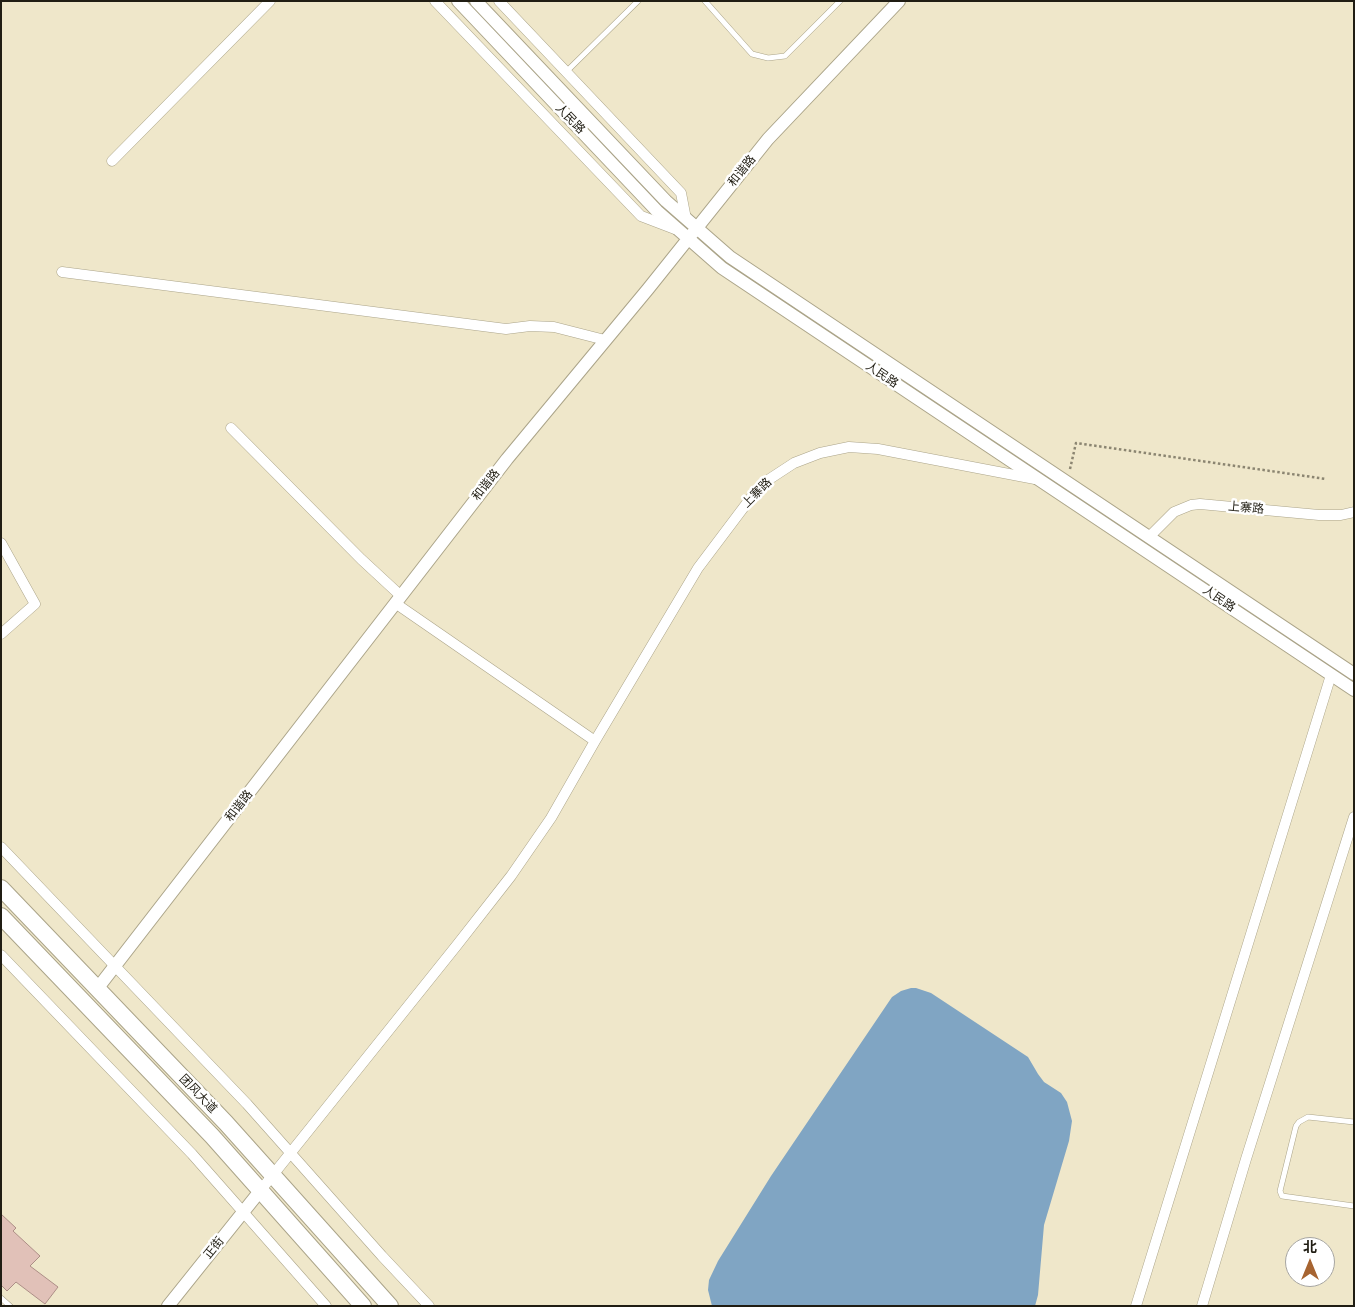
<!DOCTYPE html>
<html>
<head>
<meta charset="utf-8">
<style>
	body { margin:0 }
	#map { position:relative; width:1355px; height:1307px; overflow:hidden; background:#efe7ca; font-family:Figtree,"Noto Sans SC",sans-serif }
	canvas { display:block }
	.frame { position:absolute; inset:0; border:2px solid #201d13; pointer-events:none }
	.north { position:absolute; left:1285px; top:1237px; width:50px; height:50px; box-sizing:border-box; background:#fff; border:1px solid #a6a5a1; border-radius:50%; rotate:0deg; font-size:14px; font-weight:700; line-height:20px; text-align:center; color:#201d13 }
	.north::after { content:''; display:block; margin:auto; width:18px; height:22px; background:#a76431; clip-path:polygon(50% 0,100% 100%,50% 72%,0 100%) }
</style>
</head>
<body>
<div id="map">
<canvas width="1355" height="1307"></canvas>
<div class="frame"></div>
<div class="north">北</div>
</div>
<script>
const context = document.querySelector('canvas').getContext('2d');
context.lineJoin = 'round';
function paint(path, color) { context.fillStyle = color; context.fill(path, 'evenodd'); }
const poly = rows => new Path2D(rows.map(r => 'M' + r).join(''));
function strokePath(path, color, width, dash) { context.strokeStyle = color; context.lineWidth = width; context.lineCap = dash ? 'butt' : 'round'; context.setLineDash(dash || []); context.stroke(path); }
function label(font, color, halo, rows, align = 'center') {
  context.font = font + ' Figtree,"Noto Sans SC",sans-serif'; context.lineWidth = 5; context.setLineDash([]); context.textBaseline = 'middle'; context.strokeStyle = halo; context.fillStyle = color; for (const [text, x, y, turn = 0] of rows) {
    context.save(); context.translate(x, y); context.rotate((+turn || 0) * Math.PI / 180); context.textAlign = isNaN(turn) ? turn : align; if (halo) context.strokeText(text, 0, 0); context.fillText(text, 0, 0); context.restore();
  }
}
paint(poly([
	[911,988,916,988,931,993,1028,1057,1038,1074,1044,1082,1061,1093,1067,1102,1072,1121,1069,1141,1044,1225,1038,1295,1035,1306,712,1306,708,1290,709,1280,718,1261,771,1176,892,997,901,991]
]), '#80a5c3');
const building = poly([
	[1,1214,16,1228,13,1231,40,1256,30,1266,58,1287,45,1304,16,1282,7,1291,1,1285,1,1214]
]);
paint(building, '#e1c1b8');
strokePath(building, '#ac8e86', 1);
const service = poly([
	[705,1,752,54,768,58,785,56,840,1],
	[566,72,638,1],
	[1354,1122,1308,1117,1299,1122,1296,1126,1280,1191,1282,1196,1354,1206],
	[1,1298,10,1306]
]);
const minor = poly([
	[435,1,641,216,675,229],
	[499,1,681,193,686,219],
	[112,161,270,1],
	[62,272,506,329,530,326,554,327,605,340],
	[231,428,361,559,401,596],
	[1149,537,1174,512,1191,505,1200,504,1319,515,1341,515,1354,512],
	[1,543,35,604,1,634],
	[395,603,595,741],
	[1,847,247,1104,382,1256,429,1306],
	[1,955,192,1154,326,1306],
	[260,1191,457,945,511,876,551,818,595,741,698,568,756,491,768,480,794,463,820,453,849,447,878,449,1035,479],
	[1136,1306,1331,675],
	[1202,1306,1246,1159,1354,817]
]);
const tertiary = poly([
	[458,1,657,211,722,268,1354,690],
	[476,1,666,201,730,257,1354,674],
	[97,989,507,459,648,289,768,139,899,1],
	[168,1306,260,1191]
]);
const primary = poly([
	[1,888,226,1123,390,1306],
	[1,916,212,1136,363,1306]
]);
strokePath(service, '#aba489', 6);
strokePath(minor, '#aba489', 11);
strokePath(tertiary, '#aba489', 14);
strokePath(primary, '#aba489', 18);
strokePath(poly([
	[1070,469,1076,443,1326,479]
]), '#8b8571', 2.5, [2.5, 2.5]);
strokePath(service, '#fff', 5);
strokePath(minor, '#fff', 10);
strokePath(tertiary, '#fff', 12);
strokePath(primary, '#fff', 16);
label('12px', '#201d13', '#fff', [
	["人民路",570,119,46],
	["和谐路",742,171,-51],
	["人民路",882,375,34],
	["和谐路",486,485,-52],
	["上寨路",757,493,-45],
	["上寨路",1246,508,5],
	["人民路",1219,599,34],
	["和谐路",239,806,-52],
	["团风大道",198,1094,46],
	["正街",214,1248,-51]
]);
</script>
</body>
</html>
